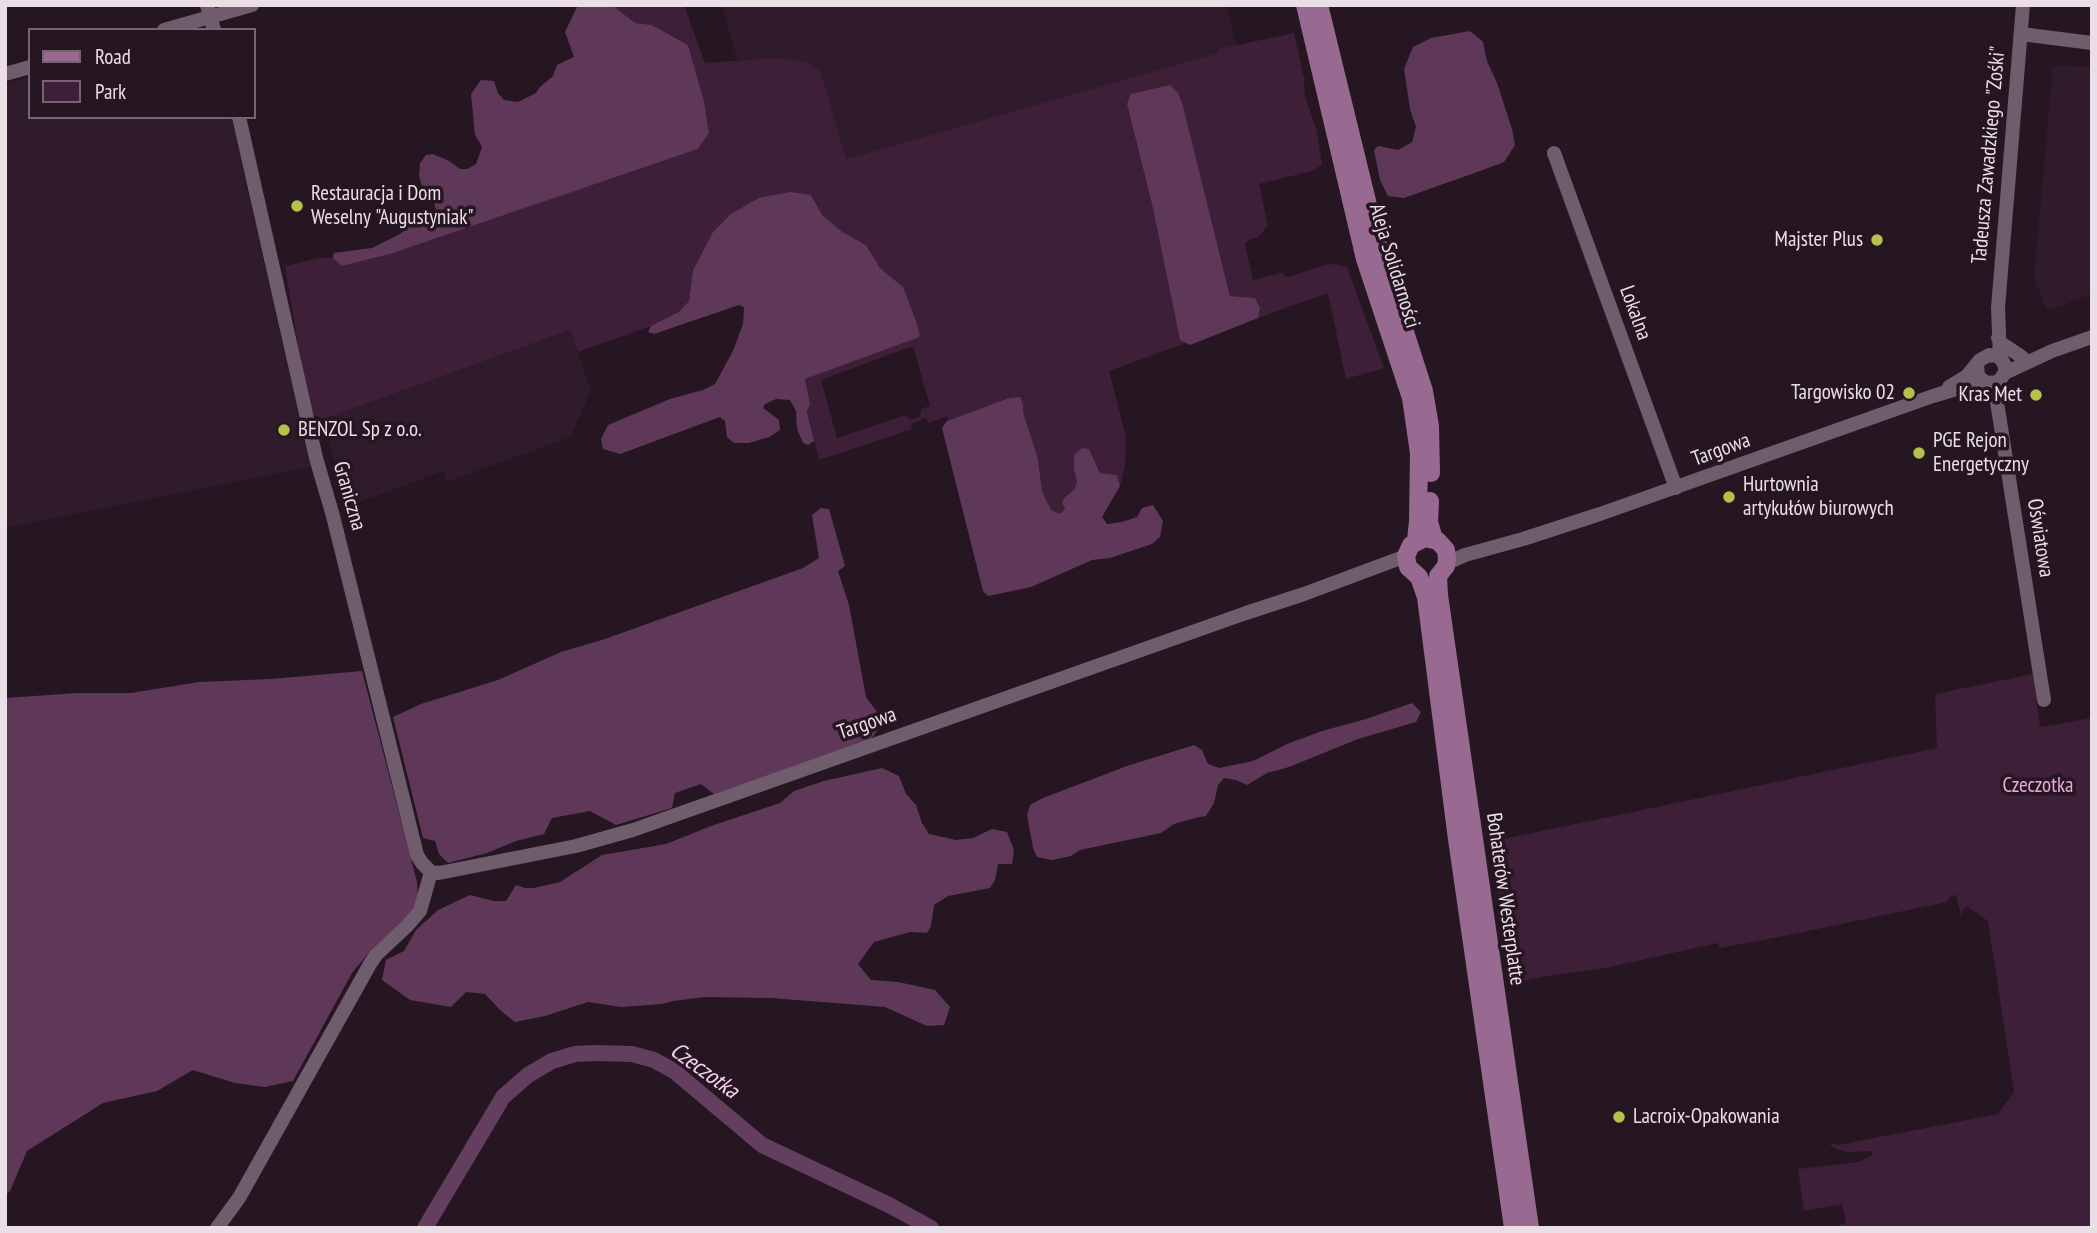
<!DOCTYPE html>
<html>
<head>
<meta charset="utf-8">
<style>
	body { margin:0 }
	#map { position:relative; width:2097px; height:1233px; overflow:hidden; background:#251622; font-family:"PT Sans Narrow",sans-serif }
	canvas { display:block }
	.frame { position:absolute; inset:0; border:7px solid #eadfe7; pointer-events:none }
	.legend { position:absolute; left:28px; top:28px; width:228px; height:91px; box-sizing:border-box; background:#251622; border:2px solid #746671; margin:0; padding:9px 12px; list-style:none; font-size:21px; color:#eadfe7 }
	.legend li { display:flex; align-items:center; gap:14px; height:35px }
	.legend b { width:35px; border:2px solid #746671 }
</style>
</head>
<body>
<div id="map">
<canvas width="2097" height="1233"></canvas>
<div class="frame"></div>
<ul class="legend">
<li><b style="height:9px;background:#996a91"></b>Road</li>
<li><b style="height:19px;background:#3d1f38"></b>Park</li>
</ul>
</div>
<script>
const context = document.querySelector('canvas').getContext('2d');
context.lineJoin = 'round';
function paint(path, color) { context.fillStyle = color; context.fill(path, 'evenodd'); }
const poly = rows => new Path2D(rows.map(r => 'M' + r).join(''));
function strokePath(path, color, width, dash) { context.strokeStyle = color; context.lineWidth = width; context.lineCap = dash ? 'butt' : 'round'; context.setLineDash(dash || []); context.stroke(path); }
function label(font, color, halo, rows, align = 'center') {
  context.font = font + ' "PT Sans Narrow",sans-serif'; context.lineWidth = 7; context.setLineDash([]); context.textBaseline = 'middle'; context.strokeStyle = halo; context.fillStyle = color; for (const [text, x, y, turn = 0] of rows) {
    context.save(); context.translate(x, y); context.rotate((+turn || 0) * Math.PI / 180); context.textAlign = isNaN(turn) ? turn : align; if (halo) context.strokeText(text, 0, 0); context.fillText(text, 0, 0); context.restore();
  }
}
paint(poly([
	[722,5,1226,5,1237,48,771,180],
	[2053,66,2092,67,2092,294,2047,311,2034,277],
	[30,77,30,117,231,117,310,467,5,528,5,84],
	[570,330,591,391,570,437,447,482,443,471,345,508,324,419]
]), '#301b2c');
paint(poly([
	[615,5,684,5,705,63,776,58,806,62,813,66,821,73,846,159,1218,53,1218,49,1294,33,1304,78,1305,96,1317,131,1322,165,1312,171,1259,184,1268,226,1258,237,1249,240,1245,244,1253,280,1281,273,1286,277,1291,276,1324,265,1335,264,1347,267,1384,368,1346,379,1328,293,1258,318,1260,308,1255,298,1230,296,1183,106,1127,104,1152,204,1180,340,1186,343,1109,371,1126,437,1125,467,1120,486,1117,475,1100,473,1089,449,1074,469,1077,482,1074,490,1065,497,1062,502,1065,509,1060,514,1051,510,1042,491,1038,459,1023,412,1023,405,1009,398,947,421,948,416,928,423,926,418,911,424,912,429,819,460,807,412,810,404,805,379,917,338,919,335,915,318,903,287,880,268,866,245,841,231,822,215,713,232,693,270,689,301,680,312,651,326,578,352,570,330,324,419,312,414,303,375,285,266,320,258,333,258,342,266,390,254,698,149,709,133,704,101,688,45,652,25,635,23,616,8],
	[913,346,930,406,921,409,920,417,911,420,905,415,837,438,821,380],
	[2033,674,2040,727,2092,718,2092,1228,1828,1228,1846,1223,1842,1204,1804,1211,1798,1169,1859,1162,1872,1155,1872,1152,1868,1151,1847,1152,1836,1149,1828,1143,1838,1145,1998,1114,2014,1092,1988,921,1968,907,1964,908,1961,916,1956,895,1950,896,1947,902,1784,936,1720,948,1718,943,1606,968,1541,977,1511,984,1489,828,1500,825,1504,839,1937,748,1935,694]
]), '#3d1f38');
paint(poly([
	[578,5,615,5,616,8,635,23,652,25,688,45,704,101,709,133,698,149,390,254,342,266,333,258,334,253,372,248,400,234,423,214,431,215,436,211,434,202,424,193,419,176,420,163,426,155,433,154,449,161,460,169,467,169,476,164,482,147,475,135,471,94,481,80,494,81,498,93,504,100,518,102,536,93,540,87,553,76,557,65,574,57,565,32],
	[1470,31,1483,42,1487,61,1497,83,1512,129,1515,145,1504,162,1480,171,1404,198,1388,196,1380,180,1374,150,1378,146,1398,150,1412,142,1416,127,1410,109,1404,69,1413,47,1431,38],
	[1170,85,1178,93,1183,106,1230,296,1255,298,1260,308,1258,318,1190,345,1180,340,1152,204,1127,104,1131,94],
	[790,192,811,195,822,215,841,231,866,245,880,268,903,287,915,318,920,335,917,338,805,379,810,404,807,412,814,441,808,445,803,443,797,429,796,411,790,400,776,399,765,404,763,408,779,420,780,430,769,437,749,443,734,443,727,437,725,421,720,417,620,454,603,449,601,439,608,425,670,399,703,390,715,384,733,351,743,324,744,307,739,305,654,334,648,332,651,326,679,312,689,301,693,270,713,232,731,214,759,198],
	[1020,397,1023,405,1023,412,1038,459,1042,491,1051,510,1060,514,1065,509,1062,502,1065,497,1074,490,1077,482,1074,469,1074,455,1082,448,1089,449,1100,473,1117,475,1120,486,1102,517,1107,524,1122,522,1137,517,1142,508,1153,505,1163,521,1160,537,1152,544,1110,558,1092,560,1031,587,988,596,983,591,942,428,947,421,1009,398],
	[821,508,829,509,845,566,838,571,849,605,866,697,877,712,880,727,871,739,714,794,701,784,675,793,672,808,616,825,590,811,552,818,544,834,516,841,487,853,448,863,439,854,435,841,423,838,393,717,421,704,498,680,561,652,605,639,803,568,819,558,812,515],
	[362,671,417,882,418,898,414,908,401,923,372,949,352,973,293,1081,265,1087,235,1083,193,1070,157,1091,103,1103,27,1151,10,1191,5,1195,5,698,78,693,131,693,199,682,271,679],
	[1412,703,1421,712,1416,722,1358,739,1289,767,1267,773,1247,785,1236,780,1224,778,1218,785,1214,803,1206,816,1195,818,1174,824,1161,833,1080,850,1071,856,1052,860,1037,857,1033,848,1027,815,1030,805,1043,798,1127,766,1194,745,1202,750,1208,764,1219,768,1253,761,1287,744,1322,731,1366,719],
	[882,768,899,776,906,794,916,805,922,823,929,834,956,840,973,838,992,829,1007,832,1014,850,1012,864,998,864,995,880,990,888,948,896,934,905,931,926,927,933,910,932,874,942,858,964,871,980,898,982,935,990,950,1007,944,1025,927,1026,885,1007,771,998,705,997,673,1001,662,1004,621,1007,588,1002,545,1016,515,1022,500,1010,485,994,466,992,451,1007,410,1000,382,980,386,960,404,951,416,930,438,910,470,895,494,901,506,901,516,885,525,888,534,888,560,882,602,855,666,844,711,826,780,803,794,791,824,781]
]), '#5f3859');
strokePath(poly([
	[425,1228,503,1097,528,1075,552,1061,575,1054,595,1053,632,1054,654,1060,674,1071,762,1145,889,1205,931,1228]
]), '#643e5e', 16);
strokePath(poly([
	[207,5,214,30],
	[164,30,252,5],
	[2021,34,2092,43],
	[5,74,30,67],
	[239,117,316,458,333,516,417,855,422,863,431,872,439,873,576,846,633,830,1246,613,1304,594,1406,556],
	[1554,153,1676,488],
	[1998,338,2001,343,2022,357],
	[2000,357,1998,308,2023,5],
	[2005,373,2052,351,2092,337],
	[1994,383,2044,700],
	[1949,387,1967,376,1980,360,1989,355,1997,356,2002,360,2005,366,2005,373,1998,382,1986,383,1978,376,1977,365],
	[1447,563,1465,555,1523,539,1600,514,1933,396,1983,381],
	[217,1228,239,1198,370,964,376,955,407,926,420,911,431,872]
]), '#6f5c6c', 14);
strokePath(poly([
	[1305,5,1365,259,1411,398,1419,453,1418,521,1416,541],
	[1319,5,1380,254,1424,391,1430,426,1431,473],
	[1430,501,1429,522,1434,539],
	[1438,576,1439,595,1530,1228],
	[1419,577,1426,597,1457,839,1513,1228],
	[1419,577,1408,567,1406,556,1411,545,1425,538,1438,541,1446,550,1447,559,1446,566,1438,576]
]), '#996a91', 18);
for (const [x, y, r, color] of [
	[297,206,7,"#b5c24a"],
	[1877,240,7,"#b5c24a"],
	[1909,393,7,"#b5c24a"],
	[2036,395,7,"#b5c24a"],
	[284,430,7,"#b5c24a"],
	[1919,453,7,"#b5c24a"],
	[1729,497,7,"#b5c24a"],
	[1619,1117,7,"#b5c24a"]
]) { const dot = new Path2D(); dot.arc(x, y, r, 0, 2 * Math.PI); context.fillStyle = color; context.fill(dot); strokePath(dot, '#251622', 2.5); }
label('21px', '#eadfe7', '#251622', [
	["Tadeusza Zawadzkiego \"Zośki\"",1989,155,-85],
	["Aleja Solidarności",1394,266,73],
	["Lokalna",1635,313,70],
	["Targowa",1721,450,-20],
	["Graniczna",349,496,74],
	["Oświatowa",2040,538,81],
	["Targowa",867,724,-19],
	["Bohaterów Westerplatte",1505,899,82]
]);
label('21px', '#eadfe7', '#251622', [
	["Restauracja i Dom",311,194],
	["Weselny \"Augustyniak\"",311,218],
	["Majster Plus",1863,240,"right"],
	["Targowisko 02",1895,393,"right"],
	["Kras Met",2022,395,"right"],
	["BENZOL Sp z o.o.",298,430],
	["PGE Rejon",1933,441],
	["Energetyczny",1933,465],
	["Hurtownia",1743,485],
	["artykułów biurowych",1743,509],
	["Lacroix-Opakowania",1633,1117]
], 'left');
label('21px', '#eaa9de', '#251622', [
	["Czeczotka",2038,786]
]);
label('italic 23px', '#fbd3f3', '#251622', [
	["Czeczotka",704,1071,36]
]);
</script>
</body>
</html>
